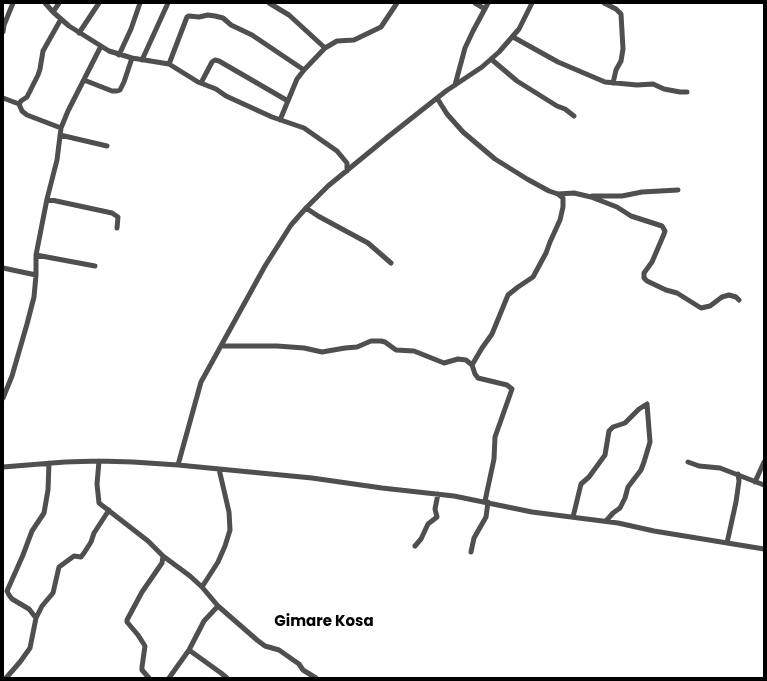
<!DOCTYPE html>
<html>
<head>
<meta charset="utf-8">
<style>
	body { margin:0 }
	#map { position:relative; width:767px; height:681px; overflow:hidden; background:#fff; font-family:Poppins,sans-serif }
	canvas { display:block }
	.frame { position:absolute; inset:0; border:4px solid #000; pointer-events:none }
</style>
</head>
<body>
<div id="map">
<canvas width="767" height="681"></canvas>
<div class="frame"></div>
</div>
<script>
const context = document.querySelector('canvas').getContext('2d');
context.lineJoin = 'round';
const poly = rows => new Path2D(rows.map(r => 'M' + r).join(''));
function strokePath(path, color, width, dash) { context.strokeStyle = color; context.lineWidth = width; context.lineCap = dash ? 'butt' : 'round'; context.setLineDash(dash || []); context.stroke(path); }
function label(font, color, halo, rows, align = 'center') {
  context.font = font + ' Poppins,sans-serif'; context.lineWidth = 3; context.setLineDash([]); context.textBaseline = 'middle'; context.strokeStyle = halo; context.fillStyle = color; for (const [text, x, y, turn = 0] of rows) {
    context.save(); context.translate(x, y); context.rotate((+turn || 0) * Math.PI / 180); context.textAlign = isNaN(turn) ? turn : align; if (halo) context.strokeText(text, 0, 0); context.fillText(text, 0, 0); context.restore();
  }
}
strokePath(poly([
	[45,3,53,12,69,26,109,51,132,58,169,64,198,82,216,89,226,96,272,117,304,128,337,151,347,163,347,171],
	[269,3,289,15,325,48],
	[475,3,485,9],
	[604,3,616,9,621,14,623,49,621,61,616,70,613,83],
	[53,12,59,3],
	[3,32,4,25,13,3],
	[79,33,99,3],
	[513,37,558,62,605,82,637,85,653,84,664,89,680,92,687,92],
	[119,55,131,29,140,3],
	[491,59,517,81,557,106,565,109,574,116],
	[142,60,168,3],
	[169,64,187,17,189,16,199,17,208,15,215,16,223,18,231,25,252,35,304,70],
	[84,80,112,91,117,91,120,90,124,82,132,58],
	[201,83,212,62,215,60,219,61,288,101],
	[455,85,465,48,473,31,488,3],
	[3,98,19,104,22,111,27,115,61,128,68,111,101,46],
	[437,98,447,114,463,132,495,159,527,179,549,191,558,194,574,193,591,197,617,207,631,216,662,226,665,231,664,234,652,262,644,273,644,278,647,281,666,290,677,293,701,308,710,306,722,297,729,295,736,297,739,300],
	[19,104,21,101,27,97,38,75,40,69,43,51,61,19],
	[280,120,297,79,304,70,325,48,337,41,354,40,381,27,397,3],
	[60,135,107,146],
	[592,196,622,196,642,192,678,190],
	[47,199,112,213,118,217,117,228],
	[306,208,318,216,368,243,391,263],
	[36,255,95,266],
	[3,268,36,275],
	[221,346,277,346,304,348,322,352,345,348,357,347,371,341,381,341,385,342,396,350,414,351,444,363,458,359,466,360,472,365,475,374,478,378,507,385,512,389,495,437,494,459,485,501],
	[472,365,482,348,492,334,508,295,518,287,533,277,546,253,550,242,560,220,563,207,563,198,558,194],
	[3,398,12,376,27,324,34,297,36,275,36,255,47,199,57,160,61,128],
	[99,461,97,484,99,503,148,541,163,556,190,576,202,587,218,606,257,640,265,646,279,650,299,664,303,670,316,678],
	[688,462,699,466,720,468,764,485],
	[178,465,201,382,265,266,291,225,306,208,328,186,389,136,446,91,482,67,499,52,519,29,532,3],
	[3,467,65,462,99,461,133,462,178,465,312,478,382,488,454,496,532,512,618,523,654,531,764,549],
	[755,482,764,462],
	[573,517,581,484,589,477,605,455,609,431,613,427,625,423,639,409,647,404,650,442,644,462,641,470,628,487,625,498,620,508,613,513,606,521],
	[727,543,736,502,739,481,738,474],
	[415,546,421,539,428,524,437,517,435,509,438,494],
	[471,552,474,538,486,517,488,502],
	[202,587,218,562,225,546,230,530,229,512,219,469],
	[36,618,29,609,12,599,9,595,7,591,23,555,32,531,44,513,48,490,49,463],
	[189,650,221,673,227,678],
	[6,678,20,662,30,648,36,618,42,606,53,593,59,567,74,556,81,557,84,553,91,542,94,533,109,510],
	[149,678,142,670,142,667,145,646,138,635,127,622,127,620,142,592,162,563,163,556],
	[169,678,189,650,204,621,218,606]
]), '#4f4f4f', 5);
label('bold 15px', '#000', '#fff', [
	["Gimare Kosa",324,622]
]);
</script>
</body>
</html>
